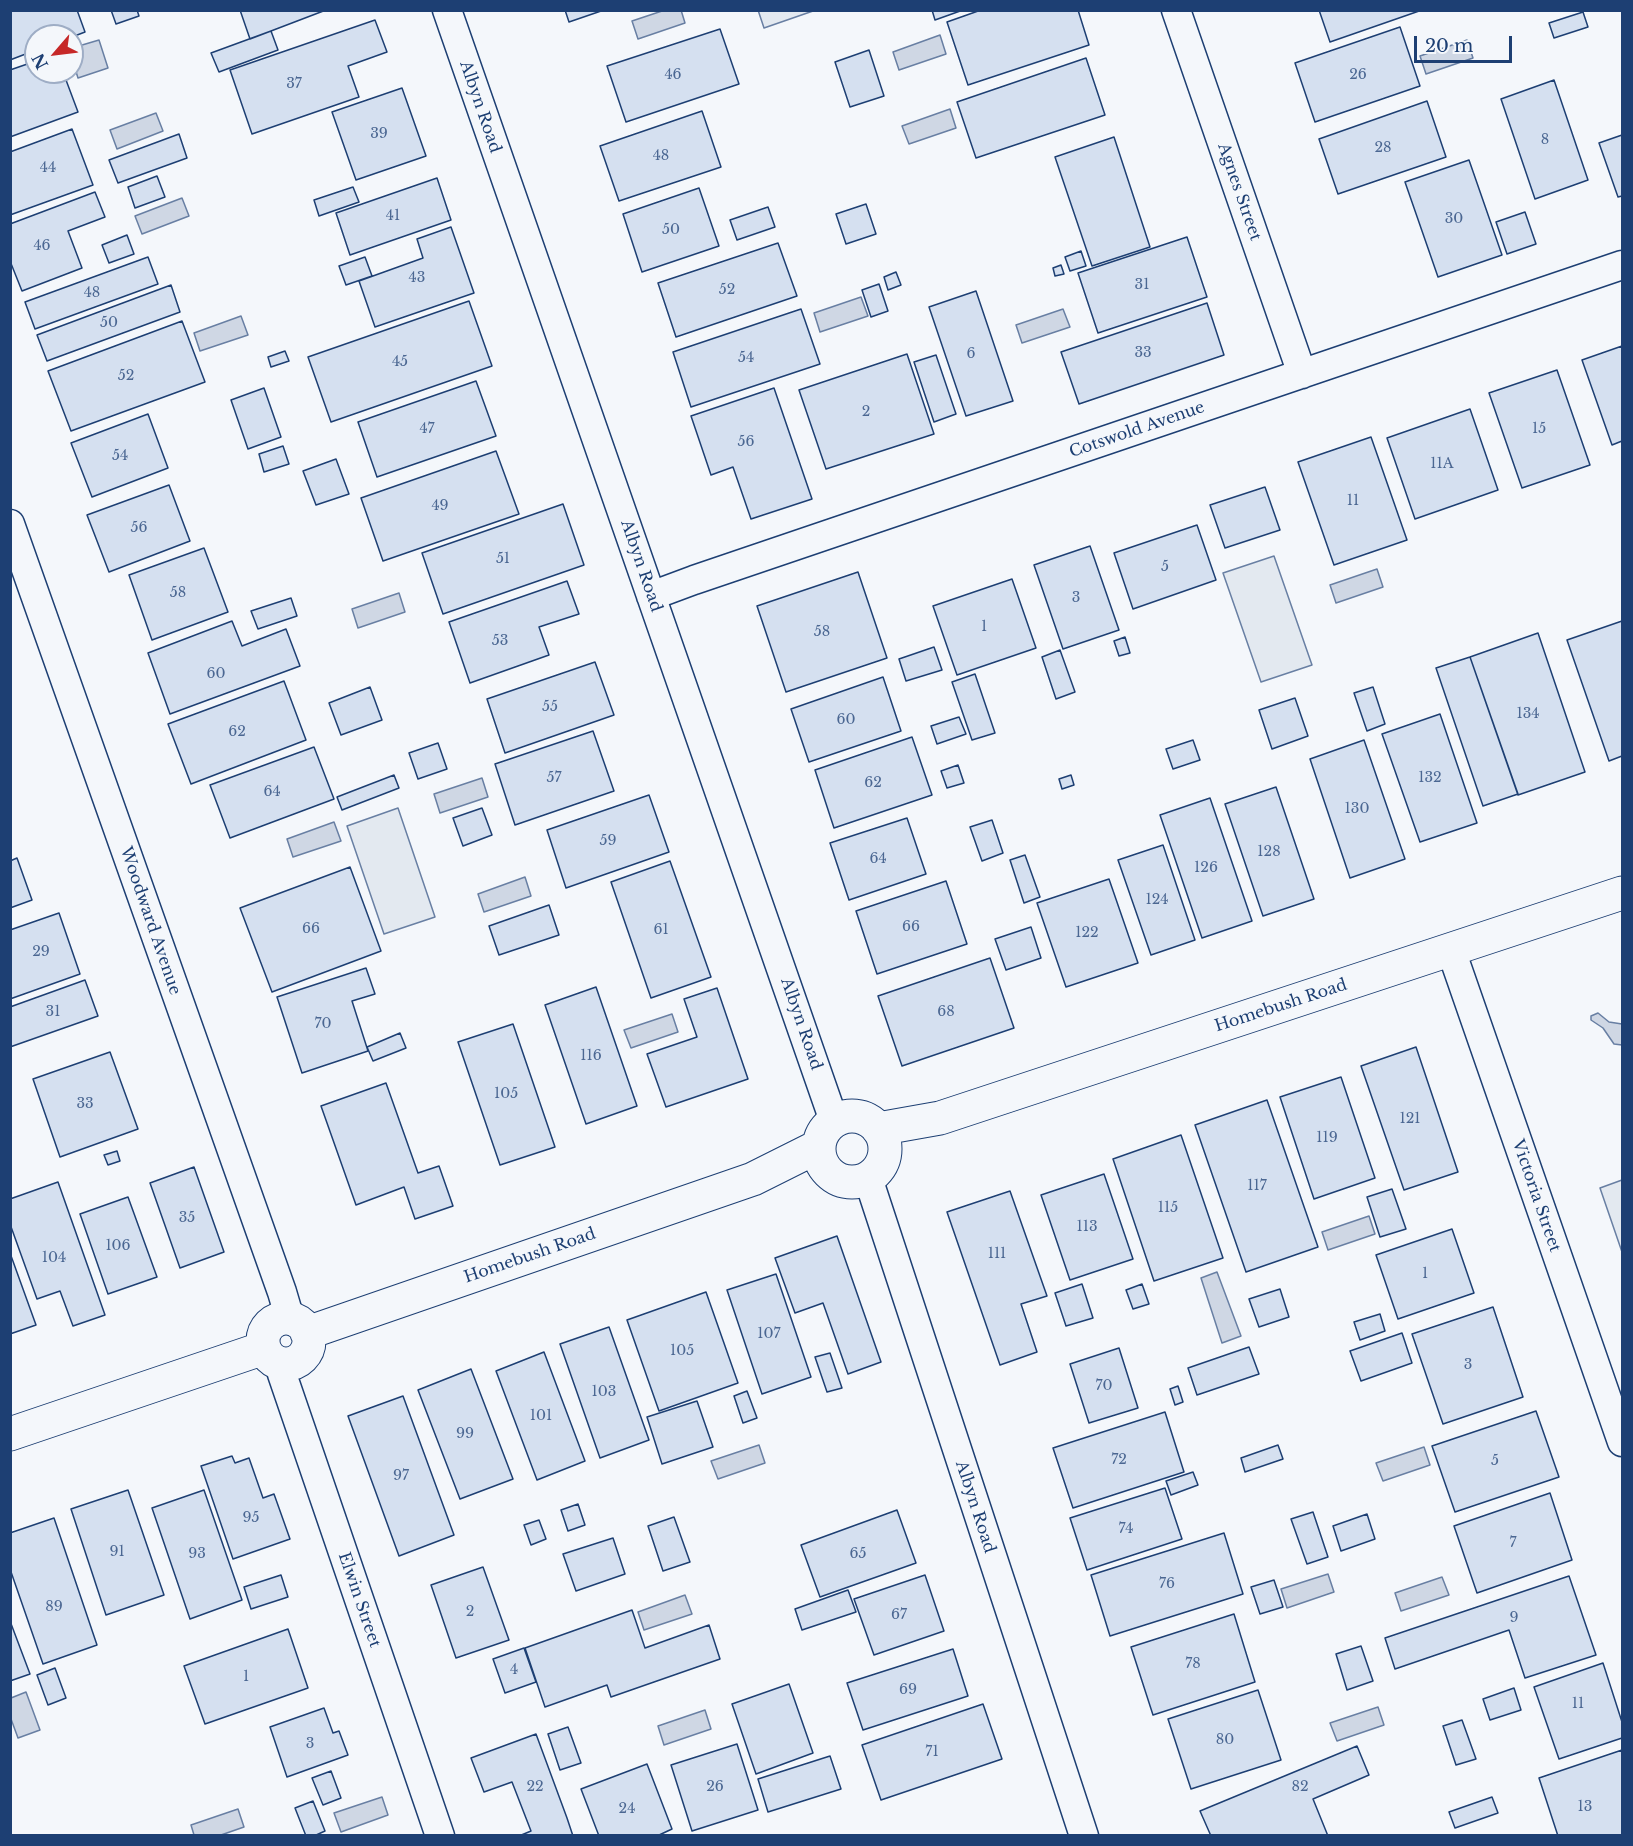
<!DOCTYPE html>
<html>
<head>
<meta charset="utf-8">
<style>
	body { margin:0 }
	#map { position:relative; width:1633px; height:1846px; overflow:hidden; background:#f4f7fb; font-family:"Libre Baskerville",serif }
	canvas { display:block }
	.frame { position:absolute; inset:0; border:12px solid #1d3f73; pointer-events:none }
	.north { position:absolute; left:24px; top:24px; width:60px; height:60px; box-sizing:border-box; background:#f4f7fb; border:2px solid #9eadc5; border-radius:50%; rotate:242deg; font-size:16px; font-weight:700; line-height:24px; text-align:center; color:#1d3f73 }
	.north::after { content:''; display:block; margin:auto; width:21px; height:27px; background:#c62828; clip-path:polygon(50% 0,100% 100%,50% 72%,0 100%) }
	.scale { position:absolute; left:1414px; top:36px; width:98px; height:27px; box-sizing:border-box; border:3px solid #1d3f73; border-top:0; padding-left:8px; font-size:18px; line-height:21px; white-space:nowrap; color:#1d3f73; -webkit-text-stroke:4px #f4f7fb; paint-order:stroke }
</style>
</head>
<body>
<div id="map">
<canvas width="1633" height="1846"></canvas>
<div class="frame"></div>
<div class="north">N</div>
<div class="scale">20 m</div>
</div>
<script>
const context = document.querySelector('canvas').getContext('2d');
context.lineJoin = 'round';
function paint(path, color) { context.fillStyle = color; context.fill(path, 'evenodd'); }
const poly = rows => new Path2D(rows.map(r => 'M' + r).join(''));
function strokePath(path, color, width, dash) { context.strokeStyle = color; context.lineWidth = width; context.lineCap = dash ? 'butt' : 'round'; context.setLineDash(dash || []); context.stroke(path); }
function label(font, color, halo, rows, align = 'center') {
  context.font = font + ' "Libre Baskerville",serif'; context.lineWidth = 4.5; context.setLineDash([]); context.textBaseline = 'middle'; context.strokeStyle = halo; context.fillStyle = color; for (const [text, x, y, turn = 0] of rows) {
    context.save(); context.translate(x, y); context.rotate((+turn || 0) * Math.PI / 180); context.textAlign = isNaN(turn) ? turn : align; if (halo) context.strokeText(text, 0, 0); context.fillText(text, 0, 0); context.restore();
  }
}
const green = poly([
	[758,10,813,10,813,11,764,28,758,10],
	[1274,556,1312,665,1261,682,1223,573,1274,556],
	[398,808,435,917,384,934,347,826,398,808],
	[1622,1180,1622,1252,1600,1188,1622,1180]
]);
paint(green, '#e3e9f0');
strokePath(green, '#687fa3', 1.5);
const water = poly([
	[681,10,685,23,638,39,632,21,662,11,681,10],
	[940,35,946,54,899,70,893,52,940,35],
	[99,40,108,68,78,78,72,59,72,48,99,40],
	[1467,40,1473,58,1426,74,1420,56,1467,40],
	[950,109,956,128,909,144,902,126,950,109],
	[156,113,163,131,117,149,110,130,156,113],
	[182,198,189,216,142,234,135,216,182,198],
	[861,297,868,316,820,332,814,313,861,297],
	[1063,309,1070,327,1022,343,1016,325,1063,309],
	[241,316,248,335,200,351,194,333,241,316],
	[1377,569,1383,587,1336,603,1330,585,1377,569],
	[399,593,405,612,358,628,352,609,399,593],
	[482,778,488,797,440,813,434,794,482,778],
	[334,822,341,841,293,857,287,839,334,822],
	[525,877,531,896,484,912,478,894,525,877],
	[1598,1013,1609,1022,1622,1024,1622,1045,1614,1044,1603,1028,1591,1020,1591,1016,1598,1013],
	[672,1014,678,1032,631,1048,624,1030,672,1014],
	[1369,1216,1375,1234,1328,1250,1322,1232,1369,1216],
	[1217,1272,1241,1336,1222,1343,1201,1278,1217,1272],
	[759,1445,765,1463,718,1479,711,1461,759,1445],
	[1424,1447,1430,1465,1383,1481,1376,1463,1424,1447],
	[1328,1574,1334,1592,1287,1608,1281,1589,1328,1574],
	[1442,1577,1449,1595,1401,1611,1395,1593,1442,1577],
	[685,1595,692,1614,644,1630,638,1612,685,1595],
	[26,1692,40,1730,18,1738,11,1719,11,1698,26,1692],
	[1378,1707,1384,1725,1337,1741,1330,1723,1378,1707],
	[705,1710,711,1729,664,1745,658,1726,705,1710],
	[382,1797,388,1815,341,1832,334,1813,382,1797],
	[238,1809,244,1827,221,1835,194,1835,191,1825,238,1809]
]);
paint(water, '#cfd7e4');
strokePath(water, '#687fa3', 1.5);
const building = poly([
	[10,10,77,10,85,32,72,37,36,36,36,50,10,60,10,10],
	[111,10,137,10,139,16,116,24,111,10],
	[240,10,326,10,250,39,240,10],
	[565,10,604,10,569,22,565,10],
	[932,10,963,10,935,20,932,10],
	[981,10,1078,10,1089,45,968,85,947,22,981,10],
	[1319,10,1422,10,1330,42,1319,10],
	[1583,12,1588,27,1554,38,1549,23,1583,12],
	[375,20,387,52,348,66,359,97,252,134,230,70,375,20],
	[1400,27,1420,86,1315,122,1295,63,1400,27],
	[720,29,739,84,626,122,607,66,720,29],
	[271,31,278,50,219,72,211,53,271,31],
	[869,50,884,96,850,107,835,62,869,50],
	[1086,58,1105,115,976,158,957,102,1086,58],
	[36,61,36,72,63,72,78,112,10,137,10,70,36,61],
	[1554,80,1588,180,1535,199,1501,99,1554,80],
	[402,88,426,156,356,180,332,112,402,88],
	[1427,101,1446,157,1338,194,1319,139,1427,101],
	[702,111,721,167,619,201,600,146,702,111],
	[72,129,93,185,10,215,10,152,72,129],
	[179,134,187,158,118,183,109,160,179,134],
	[1622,135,1622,196,1618,197,1599,143,1622,135],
	[1114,137,1150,247,1092,266,1055,157,1114,137],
	[1469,160,1502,255,1438,277,1405,182,1469,160],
	[157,176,165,197,135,208,128,187,157,176],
	[437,178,451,220,350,255,336,213,437,178],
	[353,187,359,202,319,216,314,200,353,187],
	[699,188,719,246,642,272,623,214,699,188],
	[95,192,105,217,68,231,82,268,22,291,10,261,10,224,95,192],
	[866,204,876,234,846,244,836,214,866,204],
	[768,207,775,227,737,240,730,220,768,207],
	[1525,212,1536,244,1507,254,1496,222,1525,212],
	[451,227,474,293,375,327,359,281,423,258,417,239,451,227],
	[127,235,134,254,109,263,102,245,127,235],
	[1187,237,1207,297,1098,333,1078,273,1187,237],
	[778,243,797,296,676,337,658,283,778,243],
	[1081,251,1086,266,1070,271,1065,257,1081,251],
	[148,257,158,284,35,329,25,302,148,257],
	[365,257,372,276,346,285,339,266,365,257],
	[1061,265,1064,274,1055,276,1053,268,1061,265],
	[896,272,901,285,888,290,884,277,896,272],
	[879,284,888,311,871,317,862,290,879,284],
	[171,285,180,312,47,361,37,335,171,285],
	[976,291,1013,401,966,416,929,307,976,291],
	[469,301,492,366,331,422,308,357,469,301],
	[1207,303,1224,355,1079,404,1061,352,1207,303],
	[801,309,820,364,691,407,673,352,801,309],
	[182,321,205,382,71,431,48,371,182,321],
	[1622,346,1622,441,1612,445,1582,360,1622,346],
	[285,351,289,361,271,367,268,357,285,351],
	[907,354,934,434,826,469,799,390,907,354],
	[936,355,956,414,934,422,914,362,936,355],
	[1557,370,1590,465,1522,488,1489,393,1557,370],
	[476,381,496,436,377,477,358,422,476,381],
	[264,388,281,437,248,449,231,400,264,388],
	[774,388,812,499,751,519,733,467,711,475,691,416,774,388],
	[1470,409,1498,490,1415,519,1387,438,1470,409],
	[148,414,168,468,92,497,71,443,148,414],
	[1371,437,1407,540,1334,565,1298,462,1371,437],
	[283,446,289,464,264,472,259,454,283,446],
	[496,451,519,514,383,561,361,498,496,451],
	[336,459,349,494,316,505,303,471,336,459],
	[169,485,190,541,109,572,87,515,169,485],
	[1265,487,1280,530,1225,548,1210,505,1265,487],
	[563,504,584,565,443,614,422,553,563,504],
	[1197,525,1216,580,1133,609,1114,553,1197,525],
	[1090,546,1119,630,1063,649,1034,565,1090,546],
	[204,548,228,612,152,640,129,575,204,548],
	[858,572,887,658,786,692,757,606,858,572],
	[1012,579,1036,648,957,675,933,606,1012,579],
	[567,581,579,614,539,627,549,655,470,683,449,622,567,581],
	[291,598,297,616,258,629,251,611,291,598],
	[232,621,242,646,286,629,300,666,170,714,148,653,232,621],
	[1622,621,1622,756,1609,761,1567,640,1622,621],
	[1538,633,1585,772,1518,795,1470,657,1538,633],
	[1125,637,1130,653,1119,656,1114,641,1125,637],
	[934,647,942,670,906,681,899,659,934,647],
	[1060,650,1075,692,1056,699,1042,657,1060,650],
	[1470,657,1518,794,1483,806,1436,668,1470,657],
	[595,662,614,715,505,753,487,699,595,662],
	[975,674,995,733,972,740,952,682,975,674],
	[883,677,901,731,809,762,791,709,883,677],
	[284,681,306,740,191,784,168,724,284,681],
	[370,687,382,720,341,735,329,703,370,687],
	[1373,687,1385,724,1367,731,1354,693,1373,687],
	[1295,698,1308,736,1272,749,1259,710,1295,698],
	[1440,714,1477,823,1420,842,1382,734,1440,714],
	[959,717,966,734,937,744,931,726,959,717],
	[593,731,614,791,515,825,495,764,593,731],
	[912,737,932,795,834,828,815,770,912,737],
	[1193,740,1200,760,1173,769,1166,749,1193,740],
	[1364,740,1405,859,1350,878,1310,759,1364,740],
	[438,743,447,769,418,779,409,753,438,743],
	[314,747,334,799,230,838,210,785,314,747],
	[958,765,964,783,947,788,941,771,958,765],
	[394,775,399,788,342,810,337,797,394,775],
	[1071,775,1074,785,1062,789,1059,779,1071,775],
	[1276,787,1314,899,1263,916,1225,804,1276,787],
	[649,795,669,852,566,888,547,830,649,795],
	[1210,798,1252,921,1202,938,1160,815,1210,798],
	[482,808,492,835,463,846,453,818,482,808],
	[907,818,926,874,849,900,830,843,907,818],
	[992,820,1003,853,982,861,970,827,992,820],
	[1163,845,1195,940,1151,955,1118,860,1163,845],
	[1025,855,1040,897,1024,903,1010,860,1025,855],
	[17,858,32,900,10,908,10,861,17,858],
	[670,861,711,977,651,998,611,882,670,861],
	[350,867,381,951,272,992,240,908,350,867],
	[1109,879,1138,963,1066,987,1037,903,1109,879],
	[946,881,967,944,877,974,856,911,946,881],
	[549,905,559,935,499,955,489,926,549,905],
	[59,913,80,974,10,999,10,930,59,913],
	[1031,927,1041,958,1006,970,995,939,1031,927],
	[990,958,1014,1028,902,1066,878,996,990,958],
	[366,968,375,994,352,1001,368,1051,302,1073,277,997,366,968],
	[85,980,98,1016,10,1047,10,1007,85,980],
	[596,987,637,1106,586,1124,545,1005,596,987],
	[717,988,748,1079,666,1107,647,1054,697,1037,684,999,717,988],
	[513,1024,555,1147,500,1165,458,1042,513,1024],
	[400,1033,406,1048,373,1061,367,1047,400,1033],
	[1416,1047,1458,1172,1404,1190,1361,1066,1416,1047],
	[110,1052,138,1129,60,1157,33,1079,110,1052],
	[1341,1077,1375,1178,1314,1199,1280,1097,1341,1077],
	[386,1083,418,1173,439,1166,453,1206,415,1219,404,1187,356,1205,321,1106,386,1083],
	[1267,1100,1318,1247,1246,1272,1195,1125,1267,1100],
	[1181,1135,1223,1258,1154,1281,1113,1159,1181,1135],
	[117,1151,120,1161,108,1165,104,1155,117,1151],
	[194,1167,224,1252,180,1268,150,1183,194,1167],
	[1104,1174,1133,1259,1070,1280,1041,1195,1104,1174],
	[58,1182,105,1315,73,1326,60,1291,37,1299,10,1224,10,1199,58,1182],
	[1392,1189,1406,1229,1380,1237,1367,1197,1392,1189],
	[1010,1191,1047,1296,1021,1304,1037,1352,1000,1365,947,1212,1010,1191],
	[128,1197,157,1277,108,1294,80,1214,128,1197],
	[1452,1229,1474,1293,1398,1319,1376,1255,1452,1229],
	[837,1236,881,1362,848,1374,823,1303,795,1313,775,1258,837,1236],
	[10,1253,36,1325,10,1334,10,1253],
	[776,1274,811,1377,762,1394,727,1290,776,1274],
	[1082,1284,1093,1318,1066,1326,1055,1293,1082,1284],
	[1142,1284,1149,1304,1133,1309,1126,1290,1142,1284],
	[1280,1289,1289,1317,1259,1327,1249,1299,1280,1289],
	[706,1292,738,1383,659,1411,627,1320,706,1292],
	[1493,1307,1523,1397,1443,1424,1412,1334,1493,1307],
	[1380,1314,1385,1331,1360,1340,1354,1322,1380,1314],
	[609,1327,649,1440,600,1458,560,1344,609,1327],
	[1402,1333,1412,1363,1361,1381,1350,1351,1402,1333],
	[1249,1347,1259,1374,1197,1395,1188,1368,1249,1347],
	[1119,1348,1138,1408,1089,1423,1070,1364,1119,1348],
	[544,1352,585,1461,537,1480,496,1371,544,1352],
	[830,1353,842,1388,827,1392,815,1357,830,1353],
	[471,1369,513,1479,460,1499,418,1390,471,1369],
	[1178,1386,1183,1402,1175,1405,1170,1389,1178,1386],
	[747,1391,757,1418,743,1423,734,1396,747,1391],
	[403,1396,454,1535,399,1556,348,1416,403,1396],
	[697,1401,713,1447,662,1464,647,1417,697,1401],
	[1536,1411,1559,1477,1455,1512,1432,1446,1536,1411],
	[1165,1412,1184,1472,1073,1508,1053,1448,1165,1412],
	[1278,1445,1283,1459,1245,1472,1241,1458,1278,1445],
	[232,1456,235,1463,249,1458,263,1498,274,1494,290,1539,233,1559,201,1466,232,1456],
	[1193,1472,1198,1485,1171,1495,1166,1481,1193,1472],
	[1165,1488,1182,1539,1087,1570,1070,1518,1165,1488],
	[128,1490,164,1595,106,1615,71,1509,128,1490],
	[204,1490,242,1600,190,1619,152,1508,204,1490],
	[1550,1493,1572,1560,1477,1593,1454,1526,1550,1493],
	[578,1504,585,1525,568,1531,561,1510,578,1504],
	[897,1510,916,1563,820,1597,801,1545,897,1510],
	[1313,1512,1328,1557,1307,1564,1291,1519,1313,1512],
	[1367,1514,1375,1539,1341,1551,1333,1526,1367,1514],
	[674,1517,690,1562,663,1571,648,1526,674,1517],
	[54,1518,97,1645,43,1664,10,1569,10,1533,54,1518],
	[539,1520,546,1539,531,1545,524,1525,539,1520],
	[1224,1533,1243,1594,1110,1636,1091,1575,1224,1533],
	[613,1538,625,1574,576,1591,563,1554,613,1538],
	[483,1567,509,1640,456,1658,431,1585,483,1567],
	[281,1575,288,1597,251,1609,244,1587,281,1575],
	[925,1575,944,1631,874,1655,854,1599,925,1575],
	[1569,1576,1596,1655,1525,1678,1509,1630,1395,1669,1385,1638,1569,1576],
	[1274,1580,1283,1607,1260,1614,1251,1587,1274,1580],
	[848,1590,856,1612,802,1630,795,1609,848,1590],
	[632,1610,645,1648,709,1625,720,1659,611,1697,607,1685,545,1707,525,1648,632,1610],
	[1234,1614,1255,1682,1153,1715,1131,1647,1234,1614],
	[10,1621,30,1674,10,1681,10,1621],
	[288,1629,308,1688,205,1724,184,1666,288,1629],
	[1361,1646,1373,1681,1347,1690,1336,1654,1361,1646],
	[524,1648,536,1682,505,1693,493,1659,524,1648],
	[953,1649,968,1696,863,1730,847,1683,953,1649],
	[1603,1663,1622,1722,1622,1738,1559,1759,1534,1687,1603,1663],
	[55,1668,66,1698,48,1705,37,1675,55,1668],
	[789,1684,813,1753,756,1774,732,1704,789,1684],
	[1514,1688,1521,1710,1490,1720,1483,1699,1514,1688],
	[1258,1690,1281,1760,1191,1789,1168,1719,1258,1690],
	[983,1704,1002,1759,881,1800,862,1745,983,1704],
	[324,1708,333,1733,339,1731,348,1755,287,1777,270,1727,324,1708],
	[1462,1720,1476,1759,1456,1765,1443,1726,1462,1720],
	[568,1727,581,1763,560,1770,548,1734,568,1727],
	[536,1734,567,1818,573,1836,519,1836,531,1831,512,1782,484,1792,471,1758,536,1734],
	[737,1744,758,1810,692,1831,671,1765,737,1744],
	[1357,1746,1369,1775,1313,1799,1328,1836,1211,1836,1200,1811,1357,1746],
	[1622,1750,1622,1835,1558,1836,1539,1778,1622,1750],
	[830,1756,841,1789,768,1812,758,1779,830,1756],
	[647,1764,672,1829,657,1836,599,1836,581,1789,647,1764],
	[331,1771,341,1798,323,1805,312,1778,331,1771],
	[1492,1797,1498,1813,1455,1828,1449,1812,1492,1797],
	[313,1801,325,1831,314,1836,306,1836,295,1808,313,1801]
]);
paint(building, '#d5e0f0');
strokePath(building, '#1d3f73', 1.5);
const minor = poly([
	[447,10,834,1121],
	[1176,10,1302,374],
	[10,524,282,1292,287,1309,287,1318],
	[651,596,694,580,1622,265],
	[1451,950,1622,1442],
	[868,1178,1084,1836],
	[284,1363,282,1374,440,1836]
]);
const secondary = poly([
	'819 1149a33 33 0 1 1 66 0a33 33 0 1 1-66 0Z',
	[878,1129,940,1118,1622,893],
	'263 1341a23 23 0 1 1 46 0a23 23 0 1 1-46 0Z',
	[307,1333,753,1179,819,1146],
	[10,1434,264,1348]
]);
strokePath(minor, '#1d3f73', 31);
strokePath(secondary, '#1d3f73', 35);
strokePath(minor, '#f4f7fb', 28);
strokePath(secondary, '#f4f7fb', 33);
label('14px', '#4b6792', null, [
	["46",673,75],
	["26",1358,75],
	["37",294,84],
	["39",379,134],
	["8",1545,140],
	["28",1383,148],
	["48",661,156],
	["44",48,168],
	["41",393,216],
	["30",1454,219],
	["50",671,230],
	["46",42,246],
	["43",417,278],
	["31",1142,285],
	["52",727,290],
	["48",92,293],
	["50",109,323],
	["33",1143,353],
	["6",971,354],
	["54",746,358],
	["45",400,362],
	["52",126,376],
	["2",866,412],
	["47",427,429],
	["15",1539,429],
	["56",746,442],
	["54",120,456],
	["11A",1442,464],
	["11",1353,501],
	["49",440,506],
	["56",139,528],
	["51",503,559],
	["5",1165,567],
	["58",178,593],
	["3",1076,598],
	["1",984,627],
	["58",822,632],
	["53",500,641],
	["60",216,674],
	["55",550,707],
	["134",1528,714],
	["60",846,720],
	["62",237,732],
	["57",554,778],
	["132",1430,778],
	["62",873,783],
	["64",272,792],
	["130",1357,809],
	["59",608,841],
	["128",1269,852],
	["64",878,859],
	["126",1206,868],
	["124",1157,900],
	["66",911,927],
	["66",311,929],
	["61",661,930],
	["122",1087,933],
	["29",41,952],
	["31",53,1012],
	["68",946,1012],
	["70",323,1024],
	["116",591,1056],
	["105",506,1094],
	["33",85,1104],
	["121",1410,1119],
	["119",1327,1138],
	["117",1257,1186],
	["115",1168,1208],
	["35",187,1218],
	["113",1087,1227],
	["106",118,1246],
	["111",997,1254],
	["104",54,1258],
	["1",1425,1274],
	["107",769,1334],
	["105",682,1351],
	["3",1468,1365],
	["70",1104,1386],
	["103",604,1392],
	["101",541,1416],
	["99",465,1434],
	["72",1119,1460],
	["5",1495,1461],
	["97",401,1476],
	["95",251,1518],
	["74",1126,1529],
	["7",1513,1543],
	["91",117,1552],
	["93",197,1554],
	["65",858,1554],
	["76",1167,1584],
	["89",54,1607],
	["2",470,1612],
	["67",899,1615],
	["9",1514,1618],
	["78",1193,1664],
	["4",514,1670],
	["1",246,1677],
	["69",908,1690],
	["11",1578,1704],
	["80",1225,1740],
	["3",310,1744],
	["71",932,1752],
	["22",535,1787],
	["26",715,1787],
	["82",1300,1787],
	["13",1585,1807],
	["24",627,1809]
]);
label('16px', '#1d3f73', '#f4f7fb', [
	["Albyn Road",480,107,71],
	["Agnes Street",1239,192,71],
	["Cotswold Avenue",1137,430,-19],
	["Albyn Road",641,566,71],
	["Woodward Avenue",150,921,71],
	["Homebush Road",1281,1006,-18],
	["Albyn Road",801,1024,71],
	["Victoria Street",1536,1196,71],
	["Homebush Road",530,1256,-19],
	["Albyn Road",975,1507,72],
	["Elwin Street",359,1600,71]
]);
</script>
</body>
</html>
